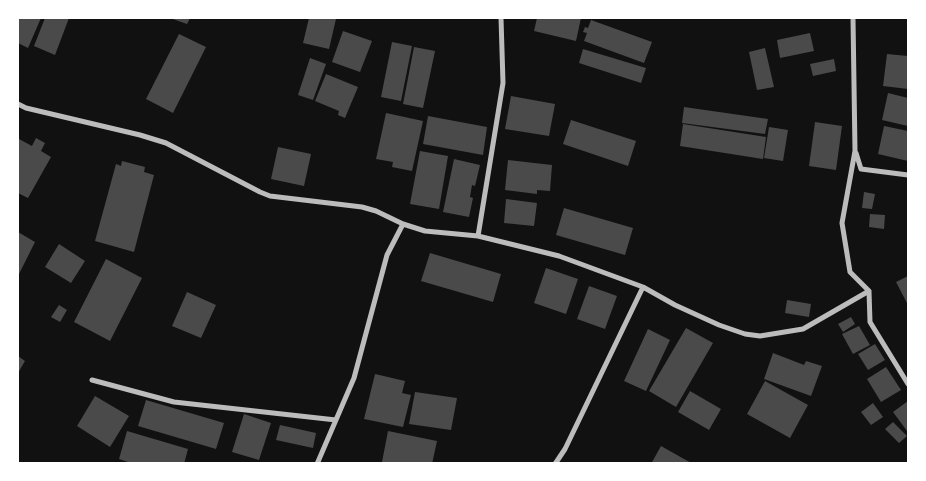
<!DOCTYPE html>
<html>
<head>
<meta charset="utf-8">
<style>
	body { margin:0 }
	#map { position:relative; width:926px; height:481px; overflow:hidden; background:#111; font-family:"Public Sans",sans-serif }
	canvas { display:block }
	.frame { position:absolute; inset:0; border:19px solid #fff; pointer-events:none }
</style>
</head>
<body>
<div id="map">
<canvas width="926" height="481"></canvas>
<div class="frame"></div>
</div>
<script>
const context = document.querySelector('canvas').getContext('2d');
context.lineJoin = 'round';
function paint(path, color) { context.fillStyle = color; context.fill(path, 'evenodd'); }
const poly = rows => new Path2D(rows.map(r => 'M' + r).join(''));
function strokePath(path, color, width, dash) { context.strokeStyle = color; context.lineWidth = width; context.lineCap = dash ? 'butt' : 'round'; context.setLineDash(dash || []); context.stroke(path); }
paint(poly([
	[18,18,41,18,28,48,18,43],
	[45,18,69,18,55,55,34,46],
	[170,18,190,18,187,24],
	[309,18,336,19,329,49,303,43],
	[537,18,581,18,576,41,534,31],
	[591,20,652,42,644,63,584,41,587,33,583,32,585,27,588,28],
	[343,31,372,41,360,72,332,62],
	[810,33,814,51,780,58,777,40],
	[179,34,206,47,173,113,146,99],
	[392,42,412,46,401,101,381,97],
	[414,47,435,51,423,108,403,104],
	[765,48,774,87,757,90,749,52],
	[583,49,646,68,641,83,579,63],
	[887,54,908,56,908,89,883,86],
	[310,58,326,64,313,100,298,95],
	[834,59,836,71,813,76,810,64],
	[326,74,358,87,345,118,338,115,339,111,315,101],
	[888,93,908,98,908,126,882,120],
	[511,96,555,104,549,136,505,129],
	[684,107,768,119,765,134,682,123],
	[386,113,423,121,412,171,392,167,393,162,376,159],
	[428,116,487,127,483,155,423,144],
	[571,120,636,141,628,166,563,144],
	[815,122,842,126,836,170,809,166],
	[683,124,766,137,763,159,680,146],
	[884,126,908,131,908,161,878,154],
	[769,127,788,130,783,161,764,158],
	[36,138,45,143,41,151,51,157,28,198,18,193,18,141,19,139,32,146],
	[278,147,311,154,304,186,271,179],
	[420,151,448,156,439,209,410,204],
	[454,159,480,165,475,186,472,185,470,197,473,198,469,217,443,212],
	[508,160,552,165,550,191,537,190,537,194,505,190],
	[122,161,145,167,144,172,154,175,134,252,95,241,116,164,121,166],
	[864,192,875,194,872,209,862,208],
	[506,199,537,203,534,226,504,223],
	[564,208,633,228,625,255,556,235],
	[870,214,885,215,884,229,869,227],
	[18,232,35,242,18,276],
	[59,244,85,261,71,283,45,267],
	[430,253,501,274,493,302,421,281],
	[106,259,142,278,110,341,74,322],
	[546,268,578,279,566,314,534,303],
	[908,276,908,305,896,282],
	[589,286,617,296,605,329,577,319],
	[187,292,216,305,201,338,172,326],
	[787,300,811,304,809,317,785,313],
	[59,305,67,310,60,322,51,317],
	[851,317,855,324,843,332,838,324],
	[859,326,870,345,853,354,842,334],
	[686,328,713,343,676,407,649,391],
	[648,329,670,340,646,391,624,381],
	[875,344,885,360,868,370,858,354],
	[773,353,804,365,806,361,822,366,811,396,764,379],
	[18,356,25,361,18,373],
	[886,367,901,390,881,402,867,379],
	[375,374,405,381,402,393,411,395,403,427,364,419],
	[765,381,808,405,790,438,747,414],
	[690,391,721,409,709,430,678,412],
	[415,392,457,398,451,430,409,424],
	[95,396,129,416,110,447,77,426],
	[146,400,224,423,216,449,138,426],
	[908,401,908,431,907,431,893,412],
	[873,403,883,417,871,425,861,412],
	[244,414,271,423,259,460,232,452],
	[893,422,907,436,899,443,885,429],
	[280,425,316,433,313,448,276,440],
	[127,431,188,449,184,464,134,464,119,459],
	[388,431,437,441,432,464,391,464,382,462],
	[661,446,693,464,651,464]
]), '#4a4a4a');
strokePath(poly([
	[853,18,855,151,842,223,850,272,869,291,870,322,908,384],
	[18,104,26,108,140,135,166,143,260,192,270,196,362,207,376,211,403,224,425,231,478,236,559,256,643,287,675,305,719,325,745,334,760,336,803,329,869,291],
	[856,153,861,169,908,175],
	[478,236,503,83,501,18],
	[92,380,174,402,336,420],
	[317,464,354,378,387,255,403,224],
	[555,464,565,449,643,287]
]), '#bcbcbc', 5);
</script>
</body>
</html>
